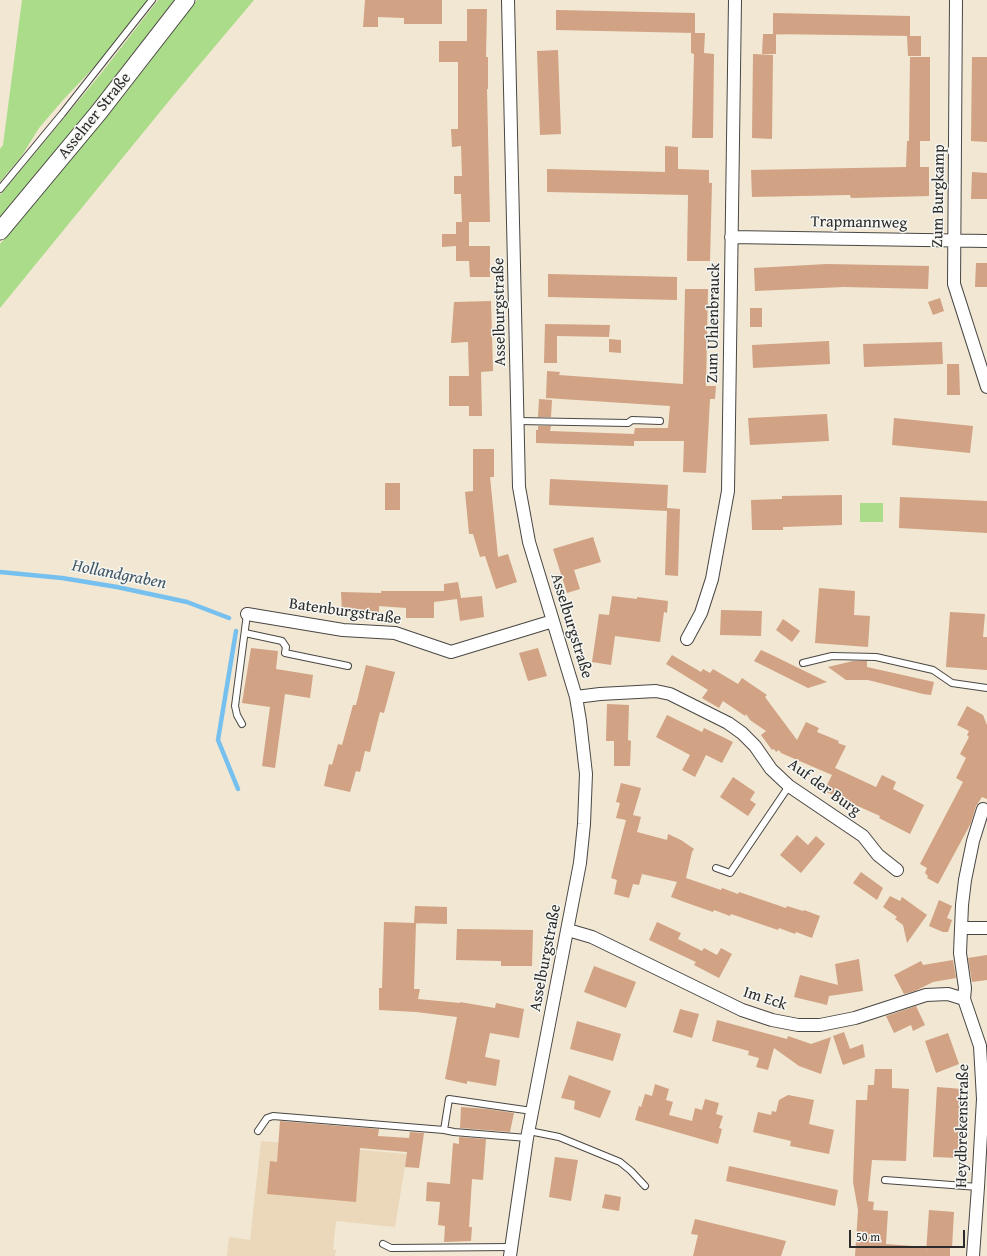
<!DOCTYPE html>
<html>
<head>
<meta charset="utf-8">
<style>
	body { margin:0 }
	#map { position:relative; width:987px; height:1256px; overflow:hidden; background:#f1e7d2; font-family:"Gentium Book Plus",serif }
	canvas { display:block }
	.scale { position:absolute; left:849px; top:1230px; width:116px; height:18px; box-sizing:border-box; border:2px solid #2b2b2b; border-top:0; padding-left:5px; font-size:12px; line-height:14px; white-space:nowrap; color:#2b2b2b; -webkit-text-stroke:3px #f6f6f2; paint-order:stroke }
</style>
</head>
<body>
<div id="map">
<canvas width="987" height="1256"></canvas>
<div class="scale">50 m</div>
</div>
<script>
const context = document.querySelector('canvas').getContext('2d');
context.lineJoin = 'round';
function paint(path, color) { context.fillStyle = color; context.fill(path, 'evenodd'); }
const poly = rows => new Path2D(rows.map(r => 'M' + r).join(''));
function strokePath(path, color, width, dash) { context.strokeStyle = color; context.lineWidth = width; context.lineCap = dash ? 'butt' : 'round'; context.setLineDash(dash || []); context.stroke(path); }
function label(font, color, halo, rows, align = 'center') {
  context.font = font + ' "Gentium Book Plus",serif'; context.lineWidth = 3; context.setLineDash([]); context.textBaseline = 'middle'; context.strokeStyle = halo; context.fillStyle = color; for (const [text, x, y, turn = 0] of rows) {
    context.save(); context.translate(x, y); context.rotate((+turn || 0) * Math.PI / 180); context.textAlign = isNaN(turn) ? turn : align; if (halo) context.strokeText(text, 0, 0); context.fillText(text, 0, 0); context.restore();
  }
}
paint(poly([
	[261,1141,407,1154,395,1227,336,1221,333,1250,336,1250,335,1256,227,1256,229,1237,250,1240]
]), '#ebd8ba');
paint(poly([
	[22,0,148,0,98,63,63,100,39,128,21,157,0,182,0,149,3,145],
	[158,0,176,0,73,132,0,218,0,195,99,76],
	[197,0,254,0,173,96,0,308,0,244,125,94],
	[860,503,883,503,883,522,860,522]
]), '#abdc89');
strokePath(poly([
	[0,572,62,578,117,587,187,602,229,618],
	[236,631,218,740,238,789]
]), '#76c0ef', 4.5);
paint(poly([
	[365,0,442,0,442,24,404,24,404,18,378,17,378,27,363,27],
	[467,9,487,9,486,57,488,57,488,89,487,89,490,222,469,222,469,246,490,246,490,277,470,277,469,261,456,261,456,246,442,247,442,234,456,234,456,222,462,222,461,194,454,194,454,176,462,176,461,146,452,147,451,129,458,129,458,62,439,62,439,41,467,41],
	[556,10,695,13,695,33,556,30],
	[773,13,910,16,910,36,773,34],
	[691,33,705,33,704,53,714,54,713,138,692,138,694,54,691,53],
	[763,34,776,34,776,54,762,54],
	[907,36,921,36,921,56,908,56],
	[558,50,561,134,540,135,537,51],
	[753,54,773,55,772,139,752,138],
	[910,57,930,57,930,141,909,141],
	[972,57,987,57,987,142,971,141],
	[907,141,920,141,920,167,929,167,929,196,851,198,850,195,752,197,751,170,906,167],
	[665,146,678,147,678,169,709,170,709,183,712,183,710,261,687,261,688,195,547,192,547,169,665,172],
	[972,172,987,173,987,199,971,199],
	[976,263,987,263,987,287,975,287],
	[827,264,929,266,928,289,844,287,755,291,754,268],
	[548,274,677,277,677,300,548,297],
	[685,289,708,289,706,386,716,386,715,399,710,399,706,473,683,472,684,441,634,441,634,437,634,446,536,443,536,430,538,430,538,426,551,426,550,431,634,434,635,428,668,428,670,406,546,398,547,371,560,372,559,375,683,384],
	[940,298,944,311,933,315,928,302],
	[491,301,493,371,481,372,482,416,469,416,469,406,449,406,449,376,469,376,468,342,451,343,454,302],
	[750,308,762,308,762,327,750,327],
	[545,324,610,325,609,337,557,336,557,363,544,363],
	[609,339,621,340,621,353,609,352],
	[829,341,830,364,753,368,752,345],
	[942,342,943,364,864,367,863,344],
	[947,364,959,364,960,395,947,395],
	[539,399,552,400,551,417,538,417],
	[827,414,829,441,750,445,748,418],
	[894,418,973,426,970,453,892,445],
	[473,449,494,449,494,477,490,477,498,557,508,554,517,582,496,589,485,556,480,557,473,534,469,534,465,492,473,491],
	[550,479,668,485,667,508,680,509,678,576,665,575,667,511,549,505],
	[385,483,400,483,400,510,385,510],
	[842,495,842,525,783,527,783,530,752,530,751,500,782,499,782,496],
	[900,497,987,501,987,533,899,528],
	[593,537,601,562,574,570,580,589,567,593,553,549],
	[458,582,461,598,482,596,484,617,460,621,457,599,434,602,434,618,406,618,406,608,379,606,379,613,342,612,341,592,381,593,381,591,444,591,444,584],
	[819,588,855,591,854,615,870,616,868,647,815,643],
	[612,596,637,599,637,597,668,601,667,613,664,612,660,642,615,636,611,665,592,662,599,614,609,615],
	[721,610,762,611,761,636,720,635],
	[950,612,985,614,983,637,987,637,987,670,946,667],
	[783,619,800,631,792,642,776,630],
	[251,648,278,651,276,669,313,675,310,698,285,694,275,768,262,766,270,707,242,703],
	[538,648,547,676,528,681,519,653],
	[761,650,774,656,827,682,808,688,754,661],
	[672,655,701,672,703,669,710,673,713,669,738,684,742,678,767,695,765,697,797,740,806,722,819,728,817,732,839,741,838,743,846,746,835,768,876,787,882,775,896,782,893,789,924,805,910,834,879,818,880,816,824,791,832,775,781,753,779,750,776,752,774,749,772,750,761,735,766,731,750,720,746,714,745,716,723,701,719,708,702,698,708,690,666,664],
	[853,661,867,661,867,667,934,682,931,695,923,694,868,680,846,680,828,667],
	[366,665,395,672,384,713,380,712,370,752,365,751,360,772,356,771,350,792,324,786,329,764,332,765,338,744,342,745,353,705,356,705],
	[607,704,629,705,628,740,631,741,630,766,614,766,614,741,606,741],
	[967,706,983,715,987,725,987,799,982,797,976,806,971,823,938,884,927,878,928,876,925,873,927,868,920,864,963,782,956,778,966,758,960,754,969,737,967,735,969,731,957,725],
	[667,715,702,732,704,728,733,742,722,763,706,755,695,777,682,770,690,755,656,737],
	[733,777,755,792,750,800,756,804,748,816,720,797],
	[621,783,641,788,633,815,641,817,637,832,667,840,668,834,681,840,694,849,692,852,686,878,721,890,722,888,738,894,739,892,786,908,787,906,803,911,804,910,820,916,812,938,796,932,795,934,779,928,778,930,731,914,730,916,714,910,713,912,690,904,671,897,677,882,642,874,639,885,633,884,629,898,614,894,617,880,611,878,626,820,616,818,620,803,616,802],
	[797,835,808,845,816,836,825,844,801,873,780,855],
	[861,872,883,888,877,900,853,883],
	[890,896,900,901,902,897,927,915,907,943,903,925,895,919,897,917,883,907],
	[939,900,952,906,947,918,952,920,948,932,943,932,929,926],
	[415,906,447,907,447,924,414,923],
	[384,922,416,923,414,989,420,989,418,999,460,1003,460,1002,495,1008,496,1003,524,1009,519,1038,490,1033,485,1057,500,1060,496,1086,467,1081,467,1084,445,1079,457,1017,416,1012,379,1010,379,988,382,988],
	[657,922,681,933,678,939,702,951,704,948,717,955,721,948,732,954,719,978,694,965,696,962,649,940],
	[457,929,533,930,532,966,501,966,501,961,456,960],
	[987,955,987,980,972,982,968,958],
	[859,959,863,991,829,996,827,1005,794,997,800,975,838,985,835,964],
	[953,960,956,978,933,982,915,991,904,994,894,975,921,961,923,965],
	[594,966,636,982,626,1008,584,992],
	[916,1006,925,1025,913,1031,911,1025,894,1033,886,1016],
	[680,1009,699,1014,692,1038,673,1032],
	[717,1020,787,1039,788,1036,811,1044,831,1037,821,1074,799,1066,774,1048,768,1070,756,1067,759,1058,748,1055,749,1051,712,1041],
	[577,1021,621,1034,613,1061,570,1049],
	[844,1032,850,1049,863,1044,865,1057,843,1065,833,1036],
	[948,1033,959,1064,936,1073,925,1041],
	[875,1069,892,1069,892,1088,909,1089,906,1161,872,1160,868,1201,874,1202,873,1210,888,1211,886,1244,926,1247,926,1253,929,1210,954,1212,952,1248,950,1248,950,1256,855,1256,858,1210,853,1182,856,1100,867,1100,868,1085,874,1085],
	[569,1075,611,1091,600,1118,574,1109,575,1101,561,1098],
	[655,1084,669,1089,666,1100,673,1102,669,1115,692,1121,695,1108,702,1110,705,1099,719,1103,716,1114,723,1116,719,1128,722,1129,718,1144,635,1120,639,1106,641,1107,645,1094,652,1096],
	[937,1087,962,1089,958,1158,933,1157],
	[788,1095,814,1100,809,1124,834,1130,829,1154,790,1146,791,1141,753,1132,758,1112,771,1115,772,1111,776,1112,779,1100],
	[461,1107,487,1109,514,1113,510,1132,460,1128],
	[280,1121,379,1129,378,1136,409,1138,410,1132,424,1133,419,1168,405,1167,407,1152,360,1148,356,1202,267,1194,270,1161,277,1162],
	[459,1137,486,1139,483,1180,472,1179,469,1227,472,1227,471,1241,444,1242,445,1226,438,1225,440,1202,426,1201,427,1182,450,1184,453,1143,459,1144],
	[555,1157,578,1160,571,1201,549,1197],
	[729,1166,838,1190,835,1206,726,1181],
	[605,1194,621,1197,619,1211,602,1208],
	[695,1219,786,1241,781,1256,693,1256,698,1235,691,1234]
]), '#d1a283');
const service = poly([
	[0,189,62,114,152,0],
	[518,421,628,423,632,420,660,421],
	[245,633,282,641,286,647,285,653,348,666],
	[803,663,832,656,876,657,933,670,952,683,987,688],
	[242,724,237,715,235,706,247,614],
	[716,868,730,873,789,786],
	[258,1131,267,1118,273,1116,444,1130],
	[529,1131,559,1137,620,1162,631,1171,645,1186],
	[527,1138,454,1132,444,1130,449,1099,532,1111],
	[885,1180,978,1187],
	[383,1244,391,1248,511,1247]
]);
const minor = poly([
	[508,0,519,487,529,542,576,697,580,721,586,774,584,824,580,863,527,1138,510,1256],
	[956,0,954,284,987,387],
	[731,237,987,241],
	[247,614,343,630,395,633,451,652,553,621],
	[687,639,701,613,712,579,728,491,735,0],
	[576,697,600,694,656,691,670,694,728,723,742,733,755,746,771,769,789,786,863,836,878,855,897,870],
	[961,928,987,928],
	[568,930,592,937,742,1010,772,1020,798,1025,820,1025,855,1018,926,995,948,994,964,999],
	[973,1256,978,1187,983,1099,980,1046,964,999,965,988,960,953,962,905,965,880,973,841,983,809]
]);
const secondary = poly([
	[0,231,99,112,186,0]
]);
strokePath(service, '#494744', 8);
strokePath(minor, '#494744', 14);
strokePath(secondary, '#494744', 19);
strokePath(service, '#fff', 6);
strokePath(minor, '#fff', 12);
strokePath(secondary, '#fff', 17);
label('16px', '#2b2b2b', '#f6f6f2', [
	["Asselner Straße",95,116,-51],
	["Zum Burgkamp",939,196,-89],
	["Trapmannweg",859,223,1],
	["Asselburgstraße",500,312,-91],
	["Zum Uhlenbrauck",714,323,-89],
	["Batenburgstraße",345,612,8],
	["Asselburgstraße",571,626,73],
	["Auf der Burg",824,788,36],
	["Asselburgstraße",546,958,-79],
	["Im Eck",765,999,18],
	["Heydbrekenstraße",963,1126,-89]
]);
label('italic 17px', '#425866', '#f6f6f2', [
	["Hollandgraben",119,575,11]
]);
</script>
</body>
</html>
